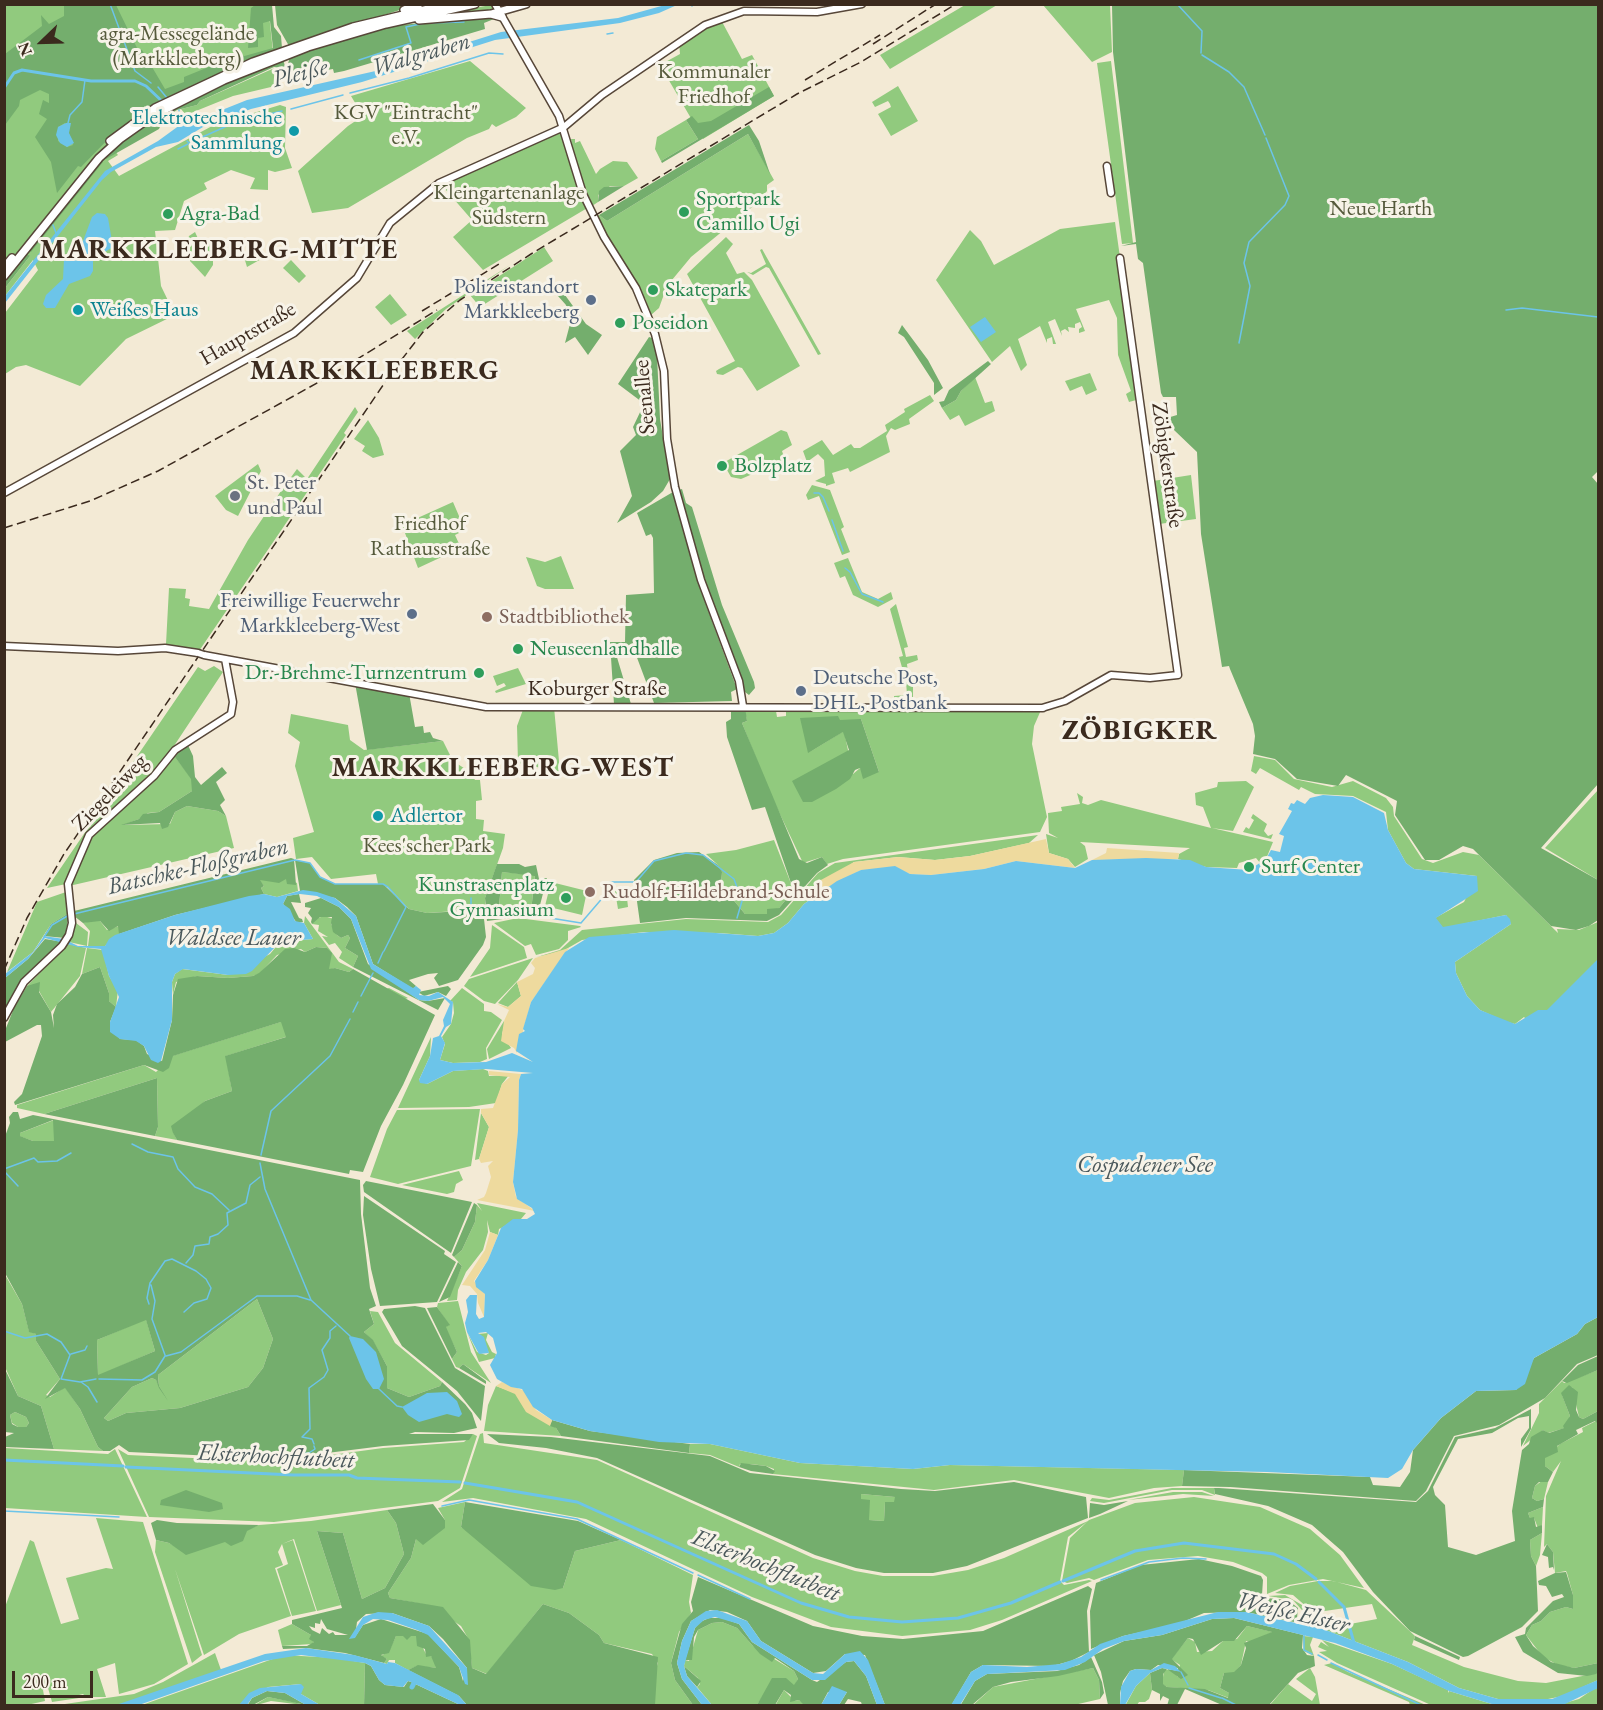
<!DOCTYPE html>
<html>
<head>
<meta charset="utf-8">
<style>
	body { margin:0 }
	#map { position:relative; width:1603px; height:1710px; overflow:hidden; background:#f3ead5; font-family:"EB Garamond",serif }
	canvas { display:block }
	.frame { position:absolute; inset:0; border:6px solid #3b2a1e; pointer-events:none }
	.north { position:absolute; left:12px; top:12px; width:60px; height:60px; -webkit-text-stroke:4px #f7f3e8; paint-order:stroke; rotate:247deg; font-size:16px; font-weight:700; line-height:24px; text-align:center; color:#3b2a1e }
	.north::after { content:''; display:block; margin:auto; width:21px; height:27px; background:#3b2a1e; clip-path:polygon(50% 0,100% 100%,50% 72%,0 100%) }
	.scale { position:absolute; left:12px; top:1671px; width:81px; height:27px; box-sizing:border-box; border:3px solid #3b2a1e; border-top:0; padding-left:8px; font-size:18px; line-height:21px; white-space:nowrap; color:#3b2a1e; -webkit-text-stroke:4px #f7f3e8; paint-order:stroke }
</style>
</head>
<body>
<div id="map">
<canvas width="1603" height="1710"></canvas>
<div class="frame"></div>
<div class="north">N</div>
<div class="scale">200 m</div>
</div>
<script>
const context = document.querySelector('canvas').getContext('2d');
context.lineJoin = 'round';
function paint(path, color) { context.fillStyle = color; context.fill(path, 'evenodd'); }
const poly = rows => new Path2D(rows.map(r => 'M' + r).join(''));
function strokePath(path, color, width, dash) { context.strokeStyle = color; context.lineWidth = width; context.lineCap = dash ? 'butt' : 'round'; context.setLineDash(dash || []); context.stroke(path); }
function label(font, color, halo, rows, align = 'center') {
  context.font = font + ' "EB Garamond",serif'; context.lineWidth = 6; context.setLineDash([]); context.textBaseline = 'middle'; context.strokeStyle = halo; context.fillStyle = color; for (const [text, x, y, turn = 0] of rows) {
    context.save(); context.translate(x, y); context.rotate((+turn || 0) * Math.PI / 180); context.textAlign = isNaN(turn) ? turn : align; if (halo) context.strokeText(text, 0, 0); context.fillText(text, 0, 0); context.restore();
  }
}
paint(poly([
	[5,5,268,5,273,52,156,105,134,119,107,141,118,155,108,161,119,176,214,125,280,105,286,107,285,148,292,168,275,172,268,170,268,190,250,189,255,178,231,170,227,172,204,183,207,189,184,201,175,230,155,231,161,286,175,315,126,339,80,386,26,365,16,367,5,374,5,313,38,270,33,260,5,296,5,288,30,256,20,260,13,254,5,264],
	[491,5,494,10,445,16,445,13],
	[965,5,997,5,890,69,880,55],
	[1043,5,1110,5,1112,52,1092,62],
	[720,18,742,59,752,55,774,96,703,139,660,65,680,54,679,42],
	[470,61,526,108,516,117,496,127,492,124,489,129,467,138,348,208,312,213,298,171,348,126,363,116,351,96],
	[1111,61,1133,243,1122,244,1097,63],
	[279,66,282,67,276,72,275,83,271,87,233,96,186,115,181,109,197,105,200,101],
	[898,86,918,121,891,136,878,114,891,107,890,104,888,101,875,107,872,102],
	[686,120,698,139,661,161,655,149,657,137],
	[564,127,589,207,483,270,453,237,472,220,439,182],
	[748,134,774,180,767,185,767,191,757,203,691,257,667,286,659,308,651,315,645,298,643,299,610,244,596,217,599,215,607,221],
	[571,139,575,139,575,143,580,141,596,174,600,169,613,161,627,162,638,178,624,186,610,186,598,195,598,202,592,206,574,162],
	[1115,222,1140,399,1129,402,1126,394,1131,391,1118,355,1117,318,1109,300,1076,309,1085,331,1079,333,1079,329,1082,327,1080,322,1075,324,1075,328,1068,327,1069,332,1065,329,1061,331,1062,336,1055,319,1048,322,1056,344,1053,344,1052,337,1047,339,1047,343,1040,326,1018,339,1027,365,1021,371,1010,346,992,362,936,280,970,230,981,241,994,265,1060,229],
	[195,232,201,245,213,243,213,265,205,277,190,261,186,246,189,236],
	[726,237,733,244,726,253,737,274,744,272,752,280,800,366,757,391,742,368,738,367,723,375,717,374,716,371,719,369,735,361,687,274],
	[255,246,263,258,247,267,244,257],
	[544,247,553,261,480,307,470,295],
	[762,249,821,354,818,355,769,268,766,267,753,275,747,272,751,273,766,264,760,250],
	[291,260,306,276,299,283,283,268],
	[510,265,446,309,415,339,407,331],
	[390,294,407,315,391,325,375,307],
	[1090,373,1097,390,1086,395,1082,386,1070,391,1065,381],
	[975,377,985,403,992,401,995,411,965,426,959,415,950,420,942,408,956,400,961,391],
	[930,395,934,401,909,419,910,424,895,430,891,428,886,436,890,452,850,472,848,468,832,473,835,483,826,486,826,484,815,481,825,476,824,460,818,454,807,462,803,451,822,440,833,455,851,444,854,448,860,448,887,431,885,425,905,412,904,409],
	[355,407,358,412,344,433,346,435,199,651,166,644,169,588,186,589,185,598,190,599,189,606,209,609,248,540,281,491,297,469,307,479],
	[368,420,379,438,384,455,373,458,362,451,365,446,354,439],
	[781,430,787,432,792,445,782,451,785,460,741,479,731,477,723,463],
	[258,464,261,471,238,516,226,510,215,496],
	[1191,475,1196,519,1159,524,1153,481],
	[812,485,830,490,844,527,841,529,850,552,842,555,819,496,808,500,806,495],
	[453,502,465,530,455,535,461,548,418,568,402,525],
	[561,556,574,589,545,589,537,586,526,557,545,562],
	[848,558,862,592,878,599,891,592,893,599,878,607,853,595,845,576,840,578,834,563],
	[896,604,908,647,904,648,906,657,917,655,918,660,907,664,908,674,913,674,913,702,894,699,894,696,907,695,906,681,899,657,903,656,890,609],
	[214,666,223,672,166,758,146,781,94,825,81,843,66,884,47,888,198,667,205,671],
	[518,668,526,684,496,693,495,691,506,686,504,683,497,686,493,676],
	[524,707,554,707,560,772,518,763,517,726],
	[797,710,1041,710,1034,726,1032,744,1047,817,1040,832,843,859,827,864,822,857,803,863,770,793,742,723,747,721,745,711,776,711,777,717,786,716,786,711],
	[861,719,879,772,863,772,860,768,853,774,844,731,808,753],
	[291,714,348,725,350,740,364,750,443,741,453,761,470,772,475,780,480,780,482,800,476,801,476,819,484,820,483,831,505,834,503,848,485,898,485,909,427,913,409,909,388,887,378,884,376,874,331,879,312,857,296,859,293,838,314,832,295,766,300,742,288,733],
	[172,753,192,779,192,791,159,812,148,813,139,819,123,825,170,824,175,812,187,806,218,811,226,816,234,848,69,886,83,845,154,776],
	[1254,756,1275,760,1294,779,1332,787,1353,781,1386,798,1393,807,1394,816,1422,859,1433,863,1463,852,1479,855,1558,933,1557,929,1579,930,1598,922,1598,1093,1524,1017,1515,1024,1504,1021,1480,1010,1467,996,1456,973,1455,962,1511,924,1506,915,1443,928,1435,918,1464,902,1477,876,1414,869,1406,863,1388,830,1386,812,1353,796,1315,794,1301,787,1299,790,1260,768,1256,774,1251,771],
	[1246,781,1254,787,1233,831,1212,828,1273,842,1266,859,1261,864,1256,858,1239,863,1237,868,1206,867,1178,859,1179,854,1190,848,1080,842,1085,846,1088,859,1075,867,1068,859,1049,853,1046,834,1058,838,1049,833,1048,813,1062,811,1061,807,1080,804,1077,793,1083,797,1082,803,1088,805,1101,800,1211,828,1203,807,1196,805,1195,793,1217,787,1218,782],
	[1598,790,1598,880,1545,848],
	[1253,814,1267,824,1264,831,1268,836,1273,834,1271,839,1243,832,1246,827,1249,829,1254,820,1251,818],
	[1038,835,1029,843,970,856,935,860,898,857,854,862,812,895,837,881,804,904,788,923,774,933,758,936,719,933,644,932,582,940,561,952,537,957,560,950,582,930,686,919,768,922,781,915,818,873,835,863],
	[774,840,792,886,789,896,779,908,767,914,745,914,721,885,722,873,718,865,706,854,736,850],
	[502,872,535,875,531,911,499,908],
	[286,878,297,883,298,891,277,897,264,894,261,888,264,886,259,880],
	[551,882,587,891,582,915,545,906],
	[626,889,628,907,618,909,615,891],
	[66,892,69,913,51,924,33,952,7,972,37,902],
	[305,916,339,962,353,969,349,972,335,968,329,970,327,948,316,947,305,952,301,949,277,955,259,974,253,976,228,978,197,976,176,982,173,995,172,982,175,974,182,969,228,975,270,954,280,942,313,939,304,923],
	[324,916,334,919,331,924,337,935,341,938,348,935,350,938,345,948,358,956,353,967,339,958,342,952,335,943,329,945,322,936,328,937,318,931,319,925,312,924,315,919],
	[518,918,580,926,581,927,568,931,568,940,559,949,536,955,531,944,525,946,494,923],
	[91,921,100,921,107,930,119,926,119,934,105,946,88,946,90,931,83,923],
	[76,923,88,932,87,946,69,942],
	[492,925,524,947,527,958,470,977,490,948],
	[68,944,86,948,80,976,51,1012,39,991,27,986],
	[87,948,103,950,109,976,118,990,116,1007,109,1001,109,993,100,967,82,974],
	[533,958,518,980,495,1004,484,1001,464,986,469,979],
	[517,982,521,996,508,1007,498,1003],
	[389,988,408,998,226,1056,232,1091,205,1101,173,1132,177,1140,155,1136,158,1127,157,1078,44,1114,17,1108,17,1105,144,1065,156,1072,172,1056],
	[462,988,484,1004,484,1011,491,1012,502,1020,486,1048,487,1059,480,1062,453,1063,440,1060,445,1044,442,1037,451,1024,454,1013,453,1002,450,1001],
	[504,1021,505,1024,502,1034,511,1048,489,1059,487,1049],
	[431,1037,430,1056,419,1080,427,1084,453,1071,483,1069,488,1071,489,1076,509,1075,502,1084,496,1103,469,1107,398,1108],
	[480,1109,471,1166,398,1184,370,1177,387,1129,397,1110],
	[481,1113,489,1127,479,1159,475,1160],
	[54,1120,54,1141,33,1141,19,1136,20,1133],
	[459,1171,463,1180,456,1184,454,1192,447,1194,402,1185],
	[477,1203,526,1213,521,1219,499,1229,498,1235,490,1232,487,1220,488,1232,483,1250,466,1272,458,1290,457,1300,447,1301,462,1266,454,1257,462,1250,475,1222,477,1205,482,1211],
	[4,1273,22,1304,29,1331,36,1334,36,1341,60,1379,46,1395,50,1397,65,1387,80,1409,98,1447,103,1451,54,1449,41,1406,18,1396,5,1367],
	[257,1299,273,1339,263,1368,248,1387,180,1408,126,1413,108,1421,104,1418,132,1387,152,1378,156,1380,166,1399,159,1386,158,1375],
	[458,1301,471,1352,491,1383,463,1364,459,1368,456,1367,452,1359,457,1352,445,1327,449,1325,437,1307,438,1303],
	[370,1311,378,1312,395,1343,442,1382,440,1386,409,1397,387,1388,387,1366,373,1341,364,1332,374,1324],
	[146,1319,155,1351,98,1376,97,1340],
	[467,1332,477,1352,486,1355,489,1353,478,1334,488,1333,486,1340,492,1352,496,1354,495,1358,479,1362],
	[1598,1370,1598,1411,1583,1419,1579,1417,1572,1387,1562,1395,1570,1416,1565,1428,1548,1433,1543,1430,1523,1446,1539,1413,1539,1404,1562,1381,1564,1383],
	[496,1386,515,1393,556,1428,561,1436,484,1431,488,1405],
	[15,1412,26,1417,29,1423,26,1427,18,1427,12,1423,10,1415],
	[1596,1421,1598,1424,1598,1663,1574,1668,1558,1665,1543,1657,1526,1635,1532,1625,1541,1621,1550,1612,1566,1607,1573,1609,1573,1595,1567,1573,1566,1571,1555,1573,1553,1552,1547,1544,1544,1547,1546,1496,1561,1461,1553,1472,1545,1466,1544,1458,1560,1444,1583,1432,1582,1428],
	[483,1433,484,1443,597,1460,813,1558,855,1571,883,1576,933,1576,968,1570,1004,1558,1088,1521,1068,1537,1060,1581,1064,1585,1089,1580,1092,1581,1002,1620,970,1630,902,1636,831,1627,752,1597,586,1519,473,1498,442,1502,462,1489,480,1434],
	[473,1434,477,1436,460,1488,438,1501,274,1522,149,1517,118,1449,128,1455,279,1462,383,1448,464,1442],
	[690,1444,710,1444,800,1463,913,1469,950,1465,1184,1470,1182,1486,1154,1488,1109,1498,1014,1480,934,1490,773,1474,774,1469,766,1466,751,1464,740,1464,739,1467,710,1455,689,1453],
	[5,1448,108,1454,115,1449,147,1517,5,1508],
	[1543,1480,1548,1482,1544,1499,1537,1501,1532,1498,1535,1486],
	[1172,1488,1214,1488,1215,1495,1202,1490,1172,1490,1104,1503,1090,1501,1092,1498,1109,1500],
	[1173,1492,1202,1492,1214,1496,1183,1494,1128,1500],
	[861,1494,895,1497,895,1502,885,1502,884,1521,869,1520,860,1499],
	[1194,1497,1260,1507,1310,1529,1340,1555,1364,1588,1323,1579,1289,1585,1267,1594,1267,1577,1262,1573,1233,1562,1198,1556,1148,1560,1094,1580,1089,1578,1067,1583,1062,1581,1070,1538,1089,1520,1135,1503],
	[465,1502,461,1527,563,1588,575,1551,621,1540,693,1575,689,1602,691,1613,679,1632,671,1663,675,1680,693,1705,655,1705,655,1672,658,1663,652,1654,604,1643,599,1635,569,1613,543,1604,487,1674,472,1668,469,1640,461,1626,452,1620,443,1608,390,1598,388,1593,411,1558,416,1539,434,1535,445,1527,445,1520,438,1508],
	[1543,1507,1542,1525,1538,1528,1534,1518,1530,1518,1528,1513],
	[387,1510,396,1523,404,1554,385,1588,362,1599,343,1533,317,1531,341,1605,317,1611,294,1539,282,1544,278,1552,283,1565,275,1568,291,1616,239,1634,204,1655,175,1569,202,1655,192,1663,155,1552,156,1540,169,1543,185,1552,259,1525,311,1521],
	[96,1518,143,1522,188,1664,154,1684,119,1694,115,1663,97,1669,106,1697,86,1697,83,1694,79,1695,79,1698,52,1702,48,1688,43,1690,45,1701,27,1705,5,1705,5,1607,30,1540,34,1542,61,1624,79,1619,66,1578,106,1568,113,1569],
	[1542,1533,1540,1555,1536,1566,1531,1556,1530,1540],
	[293,1540,316,1611,292,1616,277,1569,288,1564,282,1544],
	[1318,1581,1333,1581,1366,1590,1415,1636,1412,1645,1464,1667,1518,1681,1546,1683,1598,1673,1598,1680,1563,1696,1543,1700,1498,1699,1459,1688,1408,1662,1323,1629,1377,1619,1372,1604,1318,1612,1311,1605,1308,1608,1293,1595,1275,1593,1290,1586],
	[1285,1595,1302,1605,1313,1617,1317,1628,1310,1625,1309,1618,1293,1600,1268,1596],
	[722,1622,737,1628,753,1646,794,1671,798,1679,795,1685,765,1693,757,1705,712,1705,697,1687,700,1684,698,1678,684,1666,685,1660,689,1661,698,1630,712,1623],
	[292,1624,311,1635,314,1642,312,1644,282,1646,278,1630],
	[1247,1626,1273,1632,1250,1642,1246,1641,1241,1665,1234,1673,1224,1673,1220,1688,1229,1693,1229,1698,1208,1690,1167,1687,1162,1684,1164,1670,1172,1670,1178,1677,1180,1665,1171,1659,1188,1638,1195,1642,1197,1652,1212,1651,1223,1641,1237,1639],
	[396,1636,417,1636,427,1656,431,1656,435,1661,436,1668,417,1666,408,1670,395,1663,395,1660,389,1660,387,1664,384,1663,387,1659,381,1656,389,1651],
	[1303,1636,1313,1637,1310,1645,1314,1656,1304,1651],
	[1322,1640,1392,1664,1448,1690,1448,1693,1449,1691,1495,1705,1431,1705,1337,1663,1319,1652,1327,1651,1318,1647,1321,1642,1329,1647],
	[215,1653,221,1670,148,1696,118,1705,51,1706,134,1694,163,1682],
	[284,1655,336,1658,365,1663,364,1705,320,1705,301,1694,301,1684,268,1687,239,1705,139,1706],
	[1332,1663,1348,1672,1426,1705,1410,1705,1409,1702,1324,1665],
	[1093,1668,1099,1680,1100,1699,1074,1705,972,1706,993,1687],
	[1310,1668,1315,1677,1320,1705,1269,1706,1288,1684,1312,1701,1316,1694,1296,1679],
	[1150,1673,1152,1690,1149,1699,1145,1702,1139,1702,1137,1705,1125,1706,1136,1686],
	[1595,1688,1598,1688,1598,1705,1554,1706,1579,1699],
	[784,1690,795,1701,799,1700,805,1704,804,1705,775,1706],
	[268,1697,294,1702,303,1705,271,1701,253,1706]
]), '#91ca7e');
paint(poly([
	[402,4,403,7,415,5,289,46,277,25,275,5],
	[64,5,116,5,137,48,142,50,165,89,184,82,184,77,216,64,273,48,270,21,263,23,264,37,258,38,258,47,248,48,251,8,255,5,272,5,274,27,281,36,282,48,156,105,134,119,114,133,81,167,78,166,57,193,51,162,35,137,47,119,39,114,43,100,49,103,49,94,40,90,20,100,19,106,5,125,5,54,42,26,41,15,49,24,64,16],
	[65,123,73,145,67,147,58,141,58,127],
	[1112,5,1598,5,1598,471,1592,477,1598,484,1598,784,1541,848,1598,880,1598,920,1589,926,1576,930,1551,926,1473,849,1463,846,1439,860,1425,860,1395,815,1397,801,1346,775,1338,786,1297,779,1275,759,1253,754,1255,736,1253,724,1230,669,1229,666,1222,667,1201,534,1197,452,1174,430,1167,418,1177,415,1176,397,1163,397,1161,393,1143,263,1138,259,1136,244,1121,246,1136,242,1113,52],
	[486,16,494,19,484,23,485,29,344,71,334,73,333,69,297,75,287,68,290,56,392,26],
	[283,58,285,67,274,67,200,101,197,105,177,110,164,118,159,129,106,159,104,156,126,137,164,112,229,80],
	[769,87,774,96,662,163,661,161,698,139,686,120,692,116,698,123,711,121],
	[749,125,759,141,770,174,748,134,607,221,599,215],
	[102,159,103,162,31,252,28,249],
	[624,186,598,202,599,191,604,187],
	[25,253,30,256,5,288,5,280],
	[557,284,586,324,602,335,588,355,575,337,565,343,570,324,565,311,566,305,550,287],
	[902,325,928,360,943,388,934,395,934,383,904,337,898,333],
	[649,337,652,338,657,356,660,419,670,479,663,491,651,502,617,523,632,496,620,451,636,435,633,427,643,406,642,402,618,384],
	[988,361,991,364,961,391,956,400,942,408,939,402,944,401,949,390],
	[682,489,686,503,692,507,722,605,754,682,755,688,749,695,745,692,707,589,679,490],
	[673,492,698,583,737,689,731,692,732,701,654,703,633,647,616,654,631,704,614,704,610,642,625,642,626,595,654,593,653,538,651,534,646,536,637,513],
	[355,683,409,693,415,727,423,726,424,733,430,732,433,738,443,741,367,750],
	[731,706,745,706,747,721,742,723,799,859,807,863,822,857,828,865,817,873,779,915,767,921,686,918,640,923,634,880,654,860,677,853,699,852,718,865,722,872,721,885,745,914,767,914,767,909,779,908,789,896,792,886,765,807,752,810,727,737,726,722,731,719],
	[838,716,840,720,861,719,879,772,863,779,860,768,855,770,850,779,836,789,812,802,803,802,792,781,849,750,843,732,808,753,800,718],
	[187,743,193,756,195,777,201,785,222,767,227,773,216,782,225,800,220,805,226,816,218,811,187,806,175,812,168,827,162,829,160,823,121,825,139,819,143,814,159,812,192,791,191,779,172,753],
	[291,858,294,859,296,885,287,884,286,879,279,883,260,880,264,886,261,888,264,894,175,915,119,934,118,926,109,931,100,921,83,923,74,916,74,911],
	[295,860,310,863,320,877,335,884,383,884,409,909,427,913,483,910,486,937,483,945,458,980,439,986,434,978,438,973,428,974,409,980,416,986,413,989,373,964,356,916,347,907,335,898,300,891],
	[497,864,519,864,525,867,536,865,539,879,547,878,540,905,533,919,518,917,487,921,485,898],
	[502,872,535,876,531,911,499,907],
	[299,894,301,903,291,902,299,918,302,919,303,922,297,923,283,904,287,896],
	[321,898,339,907,351,919,368,964,419,1000,428,1001,445,998,438,1010,353,967,358,956,345,948,350,938,348,935,341,938,333,932,331,923,332,917,320,917,312,924,311,922,312,918,308,913,311,908,305,907,305,903],
	[69,913,65,938,44,936,51,924],
	[45,939,63,942,24,978,5,1010,5,978,28,959],
	[316,947,327,948,332,953,329,969,335,968,349,972,353,969,435,1015,403,1085,381,1126,363,1172,350,1170,349,1174,177,1140,173,1133,171,1126,205,1101,232,1091,225,1056,286,1037,281,1022,173,1056,169,1068,163,1072,144,1065,15,1105,14,1102,22,1094,42,1036,41,1025,37,1025,5,1042,4,1033,14,1008,27,986,40,982,39,992,51,1012,54,1028,53,1015,57,1004,75,987,82,974,100,967,109,993,109,1001,116,1007,110,1022,120,1039,136,1040,144,1046,147,1054,162,1061,172,1020,173,995,178,979,197,976,228,978,253,976,259,973,285,949,294,948,305,952],
	[448,986,451,989,446,996,438,992,424,996,418,992],
	[157,1078,158,1127,155,1136,44,1114],
	[13,1112,18,1112,20,1119,33,1115,360,1180,361,1214,370,1288,376,1306,369,1309,374,1324,364,1332,373,1340,387,1366,387,1388,409,1397,440,1386,442,1382,465,1404,472,1413,477,1428,454,1433,415,1432,409,1434,473,1434,469,1440,383,1446,279,1459,129,1452,119,1445,110,1451,103,1451,98,1447,80,1409,65,1388,45,1399,60,1379,36,1341,36,1334,29,1332,22,1304,5,1273,4,1139,10,1123,9,1117],
	[53,1120,54,1141,33,1141,20,1136,20,1133],
	[257,1299,273,1339,263,1368,248,1387,180,1408,126,1413,108,1421,104,1418,132,1387,152,1378,156,1380,159,1388,168,1401,159,1386,158,1375],
	[146,1320,155,1351,98,1375,97,1340],
	[366,1181,472,1202,451,1253,364,1192,363,1185],
	[364,1196,445,1251,444,1254,456,1262,437,1302,380,1306,371,1269,363,1215],
	[474,1203,477,1205,475,1222,462,1250,454,1257,452,1255],
	[458,1262,462,1266,450,1297,439,1302],
	[415,1306,425,1308,455,1368,485,1386,481,1421,457,1391,402,1346,382,1312,384,1309],
	[437,1307,450,1325,446,1327,457,1352,452,1359,427,1308],
	[1598,1317,1598,1355,1577,1364,1545,1398,1499,1425,1454,1436,1426,1491,1416,1501,1230,1487,1182,1486,1184,1470,1370,1477,1373,1485,1400,1487,1410,1472,1413,1450,1441,1418,1476,1391,1516,1390,1534,1358,1577,1334,1585,1324],
	[1598,1356,1598,1370,1567,1383,1562,1381,1578,1365],
	[463,1364,486,1381,486,1384,459,1368],
	[4,1367,18,1396,41,1406,54,1449,5,1447,5,1437,14,1433,5,1432],
	[15,1412,26,1417,29,1423,26,1427,18,1427,12,1424,10,1415],
	[1569,1385,1578,1392,1576,1410,1579,1417,1583,1419,1598,1411,1598,1424,1595,1421,1576,1430,1578,1434,1557,1446,1558,1452,1545,1458,1545,1466,1553,1472,1548,1482,1539,1482,1535,1486,1532,1498,1537,1501,1544,1499,1543,1507,1528,1513,1530,1518,1534,1517,1536,1527,1542,1525,1542,1533,1530,1540,1531,1556,1536,1566,1538,1611,1522,1627,1468,1656,1463,1657,1410,1631,1373,1592,1343,1552,1312,1525,1268,1506,1215,1494,1214,1488,1219,1488,1416,1502,1428,1491,1455,1437,1495,1428,1531,1409,1531,1429,1521,1447,1521,1439,1529,1428,1529,1416,1518,1418,1492,1433,1458,1439,1433,1487,1435,1495,1445,1505,1448,1547,1476,1555,1515,1541,1512,1511,1522,1450,1529,1444,1531,1437,1543,1430,1549,1433,1564,1428,1563,1426,1570,1416,1561,1393],
	[552,1420,590,1431,690,1444,689,1453,561,1436,556,1428,550,1426],
	[487,1434,551,1437,710,1456,750,1473,901,1489,935,1491,1014,1482,1086,1497,1088,1518,967,1566,933,1573,884,1573,856,1568,815,1555,597,1458,546,1448,499,1443],
	[861,1494,895,1497,894,1502,885,1502,884,1521,869,1520,870,1500,861,1499],
	[741,1463,766,1466,775,1471,773,1474,751,1471,739,1467],
	[186,1490,222,1503,223,1509,209,1512,160,1505,161,1500],
	[1128,1501,1100,1514,1089,1518,1090,1503,1104,1505],
	[465,1502,578,1521,621,1540,575,1551,563,1588,555,1590,531,1586,461,1527],
	[433,1504,445,1520,445,1528,423,1545,416,1539,411,1558,388,1593,390,1598,443,1607,470,1640,472,1668,486,1674,543,1604,569,1613,599,1635,604,1643,658,1657,655,1705,467,1705,459,1696,408,1670,418,1665,436,1668,431,1656,426,1657,425,1649,417,1646,416,1636,411,1636,407,1640,403,1636,396,1636,389,1653,381,1655,387,1659,384,1663,345,1653,306,1648,283,1649,282,1646,307,1646,314,1642,309,1639,311,1635,292,1624,292,1620,342,1608,317,1531,343,1533,362,1599,385,1588,404,1554,396,1523,387,1510],
	[392,1613,429,1626,443,1639,467,1668,463,1681,459,1667,428,1634,381,1619,363,1625,355,1637,357,1622,366,1614],
	[321,1619,327,1629,348,1635,335,1635,333,1632,329,1634,322,1628,320,1634,312,1630,309,1626,315,1628,315,1623,320,1624],
	[157,1520,177,1523,259,1525,247,1531,243,1541,231,1546,225,1542,186,1555,169,1543,156,1540,151,1523],
	[1547,1544,1553,1552,1554,1570,1553,1567,1549,1568,1548,1557,1542,1555],
	[1199,1559,1232,1566,1261,1576,1263,1580,1262,1595,1256,1602,1266,1598,1288,1600,1298,1608,1297,1618,1294,1622,1246,1612,1204,1613,1178,1624,1123,1636,1091,1649,1090,1611,1096,1583,1141,1565],
	[1566,1572,1573,1595,1573,1609,1566,1607,1550,1612,1541,1621,1532,1625,1526,1635,1533,1646,1551,1662,1574,1668,1598,1663,1598,1673,1596,1674,1587,1676,1558,1673,1523,1652,1515,1637,1525,1634,1526,1628,1553,1601,1564,1597,1562,1594,1552,1597,1546,1586,1539,1585,1538,1581,1555,1573],
	[698,1577,813,1626,862,1636,903,1639,983,1631,1088,1586,1092,1589,1087,1611,1089,1652,1071,1661,1052,1666,983,1665,971,1672,951,1706,885,1705,865,1655,845,1654,826,1671,813,1673,761,1641,747,1621,727,1612,710,1610,691,1621,682,1641,677,1663,682,1679,702,1705,693,1705,675,1680,671,1663,682,1624,693,1611,691,1602],
	[709,1618,722,1618,739,1624,752,1642,812,1680,817,1682,846,1662,854,1661,866,1676,877,1705,862,1705,861,1702,848,1699,844,1705,839,1705,847,1692,828,1692,821,1705,804,1705,799,1700,790,1702,791,1695,784,1690,775,1705,757,1705,772,1678,786,1678,794,1685,798,1679,794,1671,775,1658,772,1662,760,1654,737,1628,722,1622,712,1623,698,1630,694,1637,692,1660,685,1660,695,1628,700,1622],
	[1234,1618,1303,1635,1302,1648,1307,1655,1314,1656,1315,1666,1298,1673,1269,1705,1222,1705,1185,1689,1177,1705,1167,1706,1169,1699,1163,1696,1160,1701,1160,1694,1152,1690,1150,1673,1162,1668,1178,1671,1178,1668,1158,1665,1151,1670,1136,1669,1130,1671,1123,1681,1120,1693,1120,1705,1108,1705,1101,1672,1094,1655,1124,1641,1162,1635,1212,1619],
	[1247,1626,1272,1632,1244,1643,1246,1648,1241,1665,1234,1672,1224,1673,1220,1688,1229,1693,1228,1698,1205,1689,1167,1687,1163,1684,1163,1674,1167,1669,1181,1679,1188,1675,1172,1659,1188,1638,1193,1639,1201,1655,1223,1641,1234,1641],
	[1415,1636,1460,1657,1459,1660,1414,1640],
	[1091,1657,1102,1682,1104,1693,1100,1699,1099,1680,1093,1668,1058,1676,1011,1682,993,1687,972,1705,960,1706,975,1681,987,1674,1057,1671,1079,1665],
	[365,1663,371,1666,379,1680,385,1685,404,1687,408,1681,411,1682,460,1705,364,1706],
	[684,1666,701,1681,697,1687,687,1676],
	[267,1691,285,1693,306,1705,268,1697,253,1705,247,1706,252,1698]
]), '#74ae6d');
paint(poly([
	[1046,839,1049,853,1068,859,1075,868,1016,861,984,869,931,875,910,874,901,870,861,870,811,896,819,881,854,862,898,857,935,860,970,856],
	[1107,848,1179,853,1178,859,1092,860,1106,853],
	[569,948,531,1002,517,1053,514,1048,501,1041,504,1021,509,1010,497,1004,508,1007,521,996,517,982,533,974,535,968,531,963,535,958],
	[489,1071,521,1074,519,1080,518,1130,513,1182,516,1197,535,1211,477,1200,484,1197,486,1193,491,1177,488,1166,493,1161,481,1163,479,1159,489,1127,481,1113,481,1109,493,1108,502,1084,510,1077,489,1075],
	[490,1232,498,1235,488,1260,474,1281,485,1294,484,1317,478,1303,477,1294,470,1286,462,1285,485,1250],
	[502,1382,525,1391,536,1410,552,1420,550,1426,526,1412,515,1394,496,1386]
]), '#eeda9e');
paint(poly([
	[665,5,677,5,659,13,620,23,495,40,362,82,251,109,203,127,178,142,156,147,111,172,102,180,5,303,5,296,105,171,158,141,180,125,182,121,197,120,247,100,380,70,501,32,618,18],
	[66,123,71,123,69,133,74,143,67,147,60,143,56,135,58,127],
	[97,213,105,214,108,218,113,247,93,259,93,271,90,276,69,284,55,308,46,308,43,304,46,295,63,279,64,259,83,241,92,217],
	[985,317,996,332,981,342,970,327],
	[1323,795,1353,797,1384,813,1388,830,1406,863,1414,869,1477,876,1478,891,1436,918,1443,927,1506,915,1510,919,1511,924,1455,962,1456,973,1467,996,1480,1010,1515,1024,1538,1010,1547,1010,1598,959,1598,1317,1585,1324,1577,1334,1534,1358,1525,1384,1516,1390,1476,1391,1441,1418,1413,1450,1402,1469,1388,1478,1267,1472,950,1465,913,1469,800,1463,710,1444,659,1442,590,1431,552,1420,533,1407,522,1389,511,1387,497,1379,490,1365,497,1353,493,1338,486,1332,478,1333,484,1337,489,1353,479,1354,467,1332,465,1323,468,1312,466,1300,470,1295,477,1295,476,1314,479,1319,484,1317,485,1294,476,1287,475,1281,488,1260,501,1228,513,1219,527,1219,535,1214,532,1208,517,1199,513,1182,518,1130,519,1080,521,1074,533,1073,486,1069,453,1071,427,1084,420,1083,419,1080,430,1056,433,1038,439,1036,444,1026,443,1020,450,1004,443,997,428,1001,419,1000,371,969,351,919,339,907,317,896,300,894,287,896,283,904,290,909,295,921,304,923,313,939,280,942,252,971,246,974,228,975,183,969,175,974,172,982,172,1020,161,1061,158,1063,151,1060,144,1046,136,1041,120,1039,110,1032,110,1022,119,997,109,976,101,949,78,947,45,938,28,959,5,978,5,974,33,952,44,936,64,939,78,946,105,946,109,939,115,935,175,915,249,896,264,894,277,897,303,890,317,892,335,898,356,916,373,964,413,988,416,986,421,990,419,995,429,996,438,992,453,1002,451,1024,446,1027,441,1036,445,1043,440,1060,453,1063,486,1062,512,1053,533,1062,516,1051,519,1034,525,1031,523,1029,531,1002,565,952,589,937,674,930,758,936,774,933,788,923,804,904,837,881,861,870,895,866,910,874,931,875,984,869,1016,861,1075,868,1092,860,1146,858,1190,860,1206,867,1249,870,1266,859,1271,850,1280,852,1284,836,1279,834,1292,811,1288,809,1291,803,1294,804,1297,800,1305,804,1310,798],
	[350,1336,363,1339,376,1352,384,1379,379,1389,373,1389,366,1379,349,1338],
	[447,1392,457,1401,462,1414,459,1417,447,1414,419,1422,408,1415,402,1407,427,1393],
	[717,1610,747,1621,761,1641,813,1673,823,1674,845,1654,860,1651,868,1660,885,1705,877,1705,866,1676,854,1661,846,1662,825,1680,812,1680,752,1642,739,1624,715,1617,704,1620,695,1628,684,1666,687,1676,712,1705,702,1705,682,1679,677,1663,682,1641,691,1621,706,1611],
	[378,1612,392,1613,429,1626,467,1668,468,1685,465,1684,459,1667,428,1635,417,1630,388,1620,373,1619,363,1625,355,1638,349,1639,363,1617],
	[1218,1612,1246,1612,1323,1629,1408,1662,1459,1688,1498,1699,1552,1699,1598,1680,1598,1688,1565,1704,1495,1705,1449,1691,1392,1664,1335,1643,1234,1618,1212,1619,1162,1635,1124,1641,1103,1649,1085,1662,1065,1670,987,1674,975,1681,960,1705,951,1705,971,1672,983,1665,1027,1667,1060,1664,1081,1657,1100,1644,1123,1636],
	[306,1648,354,1655,387,1664,388,1662,395,1663,458,1695,467,1705,460,1705,411,1682,408,1681,403,1687,385,1685,379,1680,371,1666,365,1663,301,1655,264,1661,139,1705,116,1705,265,1654],
	[1164,1663,1175,1666,1181,1672,1162,1668,1150,1673,1136,1686,1125,1705,1120,1705,1121,1687,1130,1671,1136,1669,1151,1670],
	[301,1684,304,1687,301,1694,320,1705,306,1705,285,1693,267,1691,252,1698,247,1705,239,1705,249,1693,260,1688],
	[832,1686,847,1692,839,1705,821,1705]
]), '#6cc4e9');
strokePath(poly([
	[110,4,135,71,151,83],
	[1177,4,1202,31,1201,53],
	[692,6,695,4],
	[607,34,613,33],
	[1202,55,1229,72,1244,87,1265,135],
	[359,60,411,43,406,27,425,23,464,22],
	[158,87,167,98],
	[350,93,409,78,489,53,503,54],
	[291,109,343,95],
	[179,111,179,110],
	[68,123,70,115,82,102,85,80],
	[187,141,189,143,236,122,282,111],
	[178,149,188,144],
	[53,225,56,233],
	[1506,310,1522,308,1598,317],
	[1239,343,1250,286,1244,263,1249,242,1285,205,1289,196,1266,138],
	[814,493,819,493,823,497,829,511],
	[832,520,843,551],
	[845,568,850,572,862,594,883,602],
	[471,898,471,909],
	[472,912,473,916,477,916,497,911,533,915],
	[74,914,295,860,310,863,320,877,335,884,383,884,388,887,406,907,384,951],
	[538,916,581,923,605,895,607,882,636,882,654,861,686,853,703,855,734,879,742,901,737,918],
	[44,937,52,925,69,915],
	[378,963,383,952],
	[361,996,373,973],
	[353,1012,358,1002],
	[132,1144,148,1152,173,1157,178,1169,195,1187,212,1194,229,1210],
	[261,1155,271,1111,330,1056,350,1019],
	[260,1163,265,1189,311,1300,350,1336],
	[4,1169,34,1158,38,1162,57,1161,71,1153],
	[4,1171,18,1186],
	[186,1263,193,1255,195,1246,209,1244,210,1237,218,1234,228,1225,227,1213,246,1203,250,1185,260,1177],
	[151,1285,155,1301,152,1319,165,1355],
	[149,1304,147,1298,150,1283,165,1261,172,1259,196,1271,206,1279,211,1288,207,1299,194,1303,184,1312],
	[4,1331,25,1338,47,1334,61,1342,70,1355,61,1379,80,1382,96,1379],
	[71,1354,85,1350,87,1346],
	[166,1356,181,1352,257,1296,297,1296,310,1300],
	[99,1379,142,1380,155,1372,165,1356],
	[81,1382,88,1387,97,1402],
	[379,1389,397,1406,402,1407],
	[314,1444,312,1439,302,1437,310,1429,309,1388,324,1377,328,1370,322,1350,330,1338,330,1331,336,1326],
	[254,1457,269,1458,309,1453,315,1449,314,1446],
	[442,1506,469,1500,577,1519,693,1573],
	[4,1511,119,1517],
	[698,1575,750,1599],
	[1101,1580,1149,1562,1183,1558,1206,1559],
	[1304,1635,1304,1650,1312,1654],
	[1318,1655,1327,1660],
	[1331,1663,1423,1706],
	[1181,1672,1188,1685],
	[1189,1688,1221,1698],
	[1222,1698,1238,1706]
]), '#6cc4e9', 1.5);
strokePath(poly([
	[4,88,14,73,22,70,91,81,135,81,146,86,165,104],
	[169,109,174,117,183,122],
	[4,1460,123,1466],
	[126,1467,293,1475,349,1475,357,1478,460,1482],
	[465,1483,577,1502,801,1603,849,1617,902,1622,958,1618,1011,1603,1060,1582],
	[1063,1581,1135,1551,1184,1543,1274,1554,1296,1564,1316,1579],
	[1319,1582,1344,1607,1354,1643]
]), '#6cc4e9', 3);
strokePath(poly([
	[412,1687,416,1679]
]), '#6cc4e9', 5);
const major = poly([
	[495,4,559,116,583,194,604,237,636,288,655,334,664,371,667,439,675,487,701,580,739,681,743,706],
	[1107,166,1111,193],
	[4,493,294,333,357,278,390,223,439,183,564,127,602,95,705,25,744,11,817,12,862,4],
	[4,646,118,651,165,648,198,653],
	[204,655,486,707,1043,708],
	[1042,708,1065,701,1111,675,1150,678,1178,675,1120,258],
	[4,1018,24,982,62,946,69,935,72,923,68,884,89,835,154,776,175,750,231,714,233,702,225,659]
]);
const highway = poly([
	[404,10,419,4],
	[491,14,526,4],
	[419,20,491,14,502,17],
	[110,141,155,108,253,62,353,27,449,4],
	[4,268,12,258],
	[4,276,99,158,120,139,154,115,224,80,308,47,386,24,475,4]
]);
strokePath(major, '#574739', 9);
strokePath(highway, '#574739', 10);
strokePath(major, '#fff', 6);
strokePath(highway, '#fff', 7);
strokePath(poly([
	[873,44,936,4],
	[805,80,880,35],
	[422,311,499,264],
	[4,528,90,501,158,471,328,377,437,310],
	[4,970,27,918,64,854,392,372,423,332,460,300,531,254,797,94,861,62,956,4]
]), '#3b2a1e', 1.5, [9, 4.5]);
const majorBridge = poly([
	[198,653,204,655]
]);
strokePath(majorBridge, '#574739', 9, []);
strokePath(majorBridge, '#fff', 6);
for (const [x, y, r, color] of [
	[294,131,6,"#0f9aa8"],
	[684,212,6,"#2e9e5b"],
	[168,214,6,"#2e9e5b"],
	[653,290,6,"#2e9e5b"],
	[591,300,6,"#5c6f8a"],
	[78,310,6,"#0f9aa8"],
	[620,323,6,"#2e9e5b"],
	[722,466,6,"#2e9e5b"],
	[235,496,6,"#6b7280"],
	[412,614,6,"#5c6f8a"],
	[487,617,6,"#8d6e63"],
	[518,649,6,"#2e9e5b"],
	[479,673,6,"#2e9e5b"],
	[801,691,6,"#5c6f8a"],
	[378,816,6,"#0f9aa8"],
	[1249,867,6,"#2e9e5b"],
	[590,892,6,"#8d6e63"],
	[566,898,6,"#2e9e5b"]
]) { const dot = new Path2D(); dot.arc(x, y, r, 0, 2 * Math.PI); context.fillStyle = color; context.fill(dot); strokePath(dot, '#f7f3e8', 2); }
label('22px', '#555a3b', '#f7f3e8', [
	["agra-Messegelände",177,34],
	["(Markkleeberg)",177,59],
	["Kommunaler",714,72],
	["Friedhof",714,97],
	["KGV \"Eintracht\"",406,113],
	["e.V.",406,138],
	["Kleingartenanlage",509,193],
	["Südstern",509,218],
	["Neue Harth",1381,209],
	["Friedhof",430,524],
	["Rathausstraße",430,549],
	["Kees'scher Park",427,846]
]);
label('22px', '#0d838f', '#f7f3e8', [
	["Elektrotechnische",282,118,"right"],
	["Sammlung",282,143,"right"],
	["Weißes Haus",90,310],
	["Adlertor",390,816]
], 'left');
label('22px', '#27864d', '#f7f3e8', [
	["Sportpark",696,199],
	["Camillo Ugi",696,224],
	["Agra-Bad",180,214],
	["Skatepark",665,290],
	["Poseidon",632,323],
	["Bolzplatz",734,466],
	["Neuseenlandhalle",530,649],
	["Dr.-Brehme-Turnzentrum",467,673,"right"],
	["Surf Center",1261,867],
	["Kunstrasenplatz",554,885,"right"],
	["Gymnasium",554,910,"right"]
], 'left');
label('22px', '#4e5e75', '#f7f3e8', [
	["Polizeistandort",579,287],
	["Markkleeberg",579,312],
	["Freiwillige Feuerwehr",400,601],
	["Markkleeberg-West",400,626],
	["Deutsche Post,",813,678,"left"],
	["DHL, Postbank",813,703,"left"]
], 'right');
label('22px', '#3b2a1e', '#f7f3e8', [
	["Hauptstraße",248,334,-30],
	["Seenallee",645,397,-95],
	["Zöbigkerstraße",1167,465,82],
	["Koburger Straße",597,689],
	["Ziegeleiweg",110,793,-46]
]);
label('22px', '#5b616d', '#f7f3e8', [
	["St. Peter",247,483],
	["und Paul",247,508]
], 'left');
label('22px', '#785e54', '#f7f3e8', [
	["Stadtbibliothek",499,617],
	["Rudolf-Hildebrand-Schule",602,892]
], 'left');
label('italic 24px', '#4a585b', '#f7f3e8', [
	["Walgraben",421,55,-16],
	["Pleiße",300,74,-14],
	["Batschke‐Floßgraben",198,867,-13],
	["Waldsee Lauer",233,938],
	["Cospudener See",1145,1165],
	["Elsterhochflutbett",276,1457,3],
	["Elsterhochflutbett",766,1566,22],
	["Weiße Elster",1293,1613,13]
]);
context.letterSpacing = '1.5px';
label('bold 28px', '#3b2a1e', '#f7f3e8', [
	["MARKKLEEBERG-MITTE",219,250],
	["MARKKLEEBERG",375,371],
	["ZÖBIGKER",1140,731],
	["MARKKLEEBERG-WEST",503,768]
]);
context.letterSpacing = '0px';
</script>
</body>
</html>
